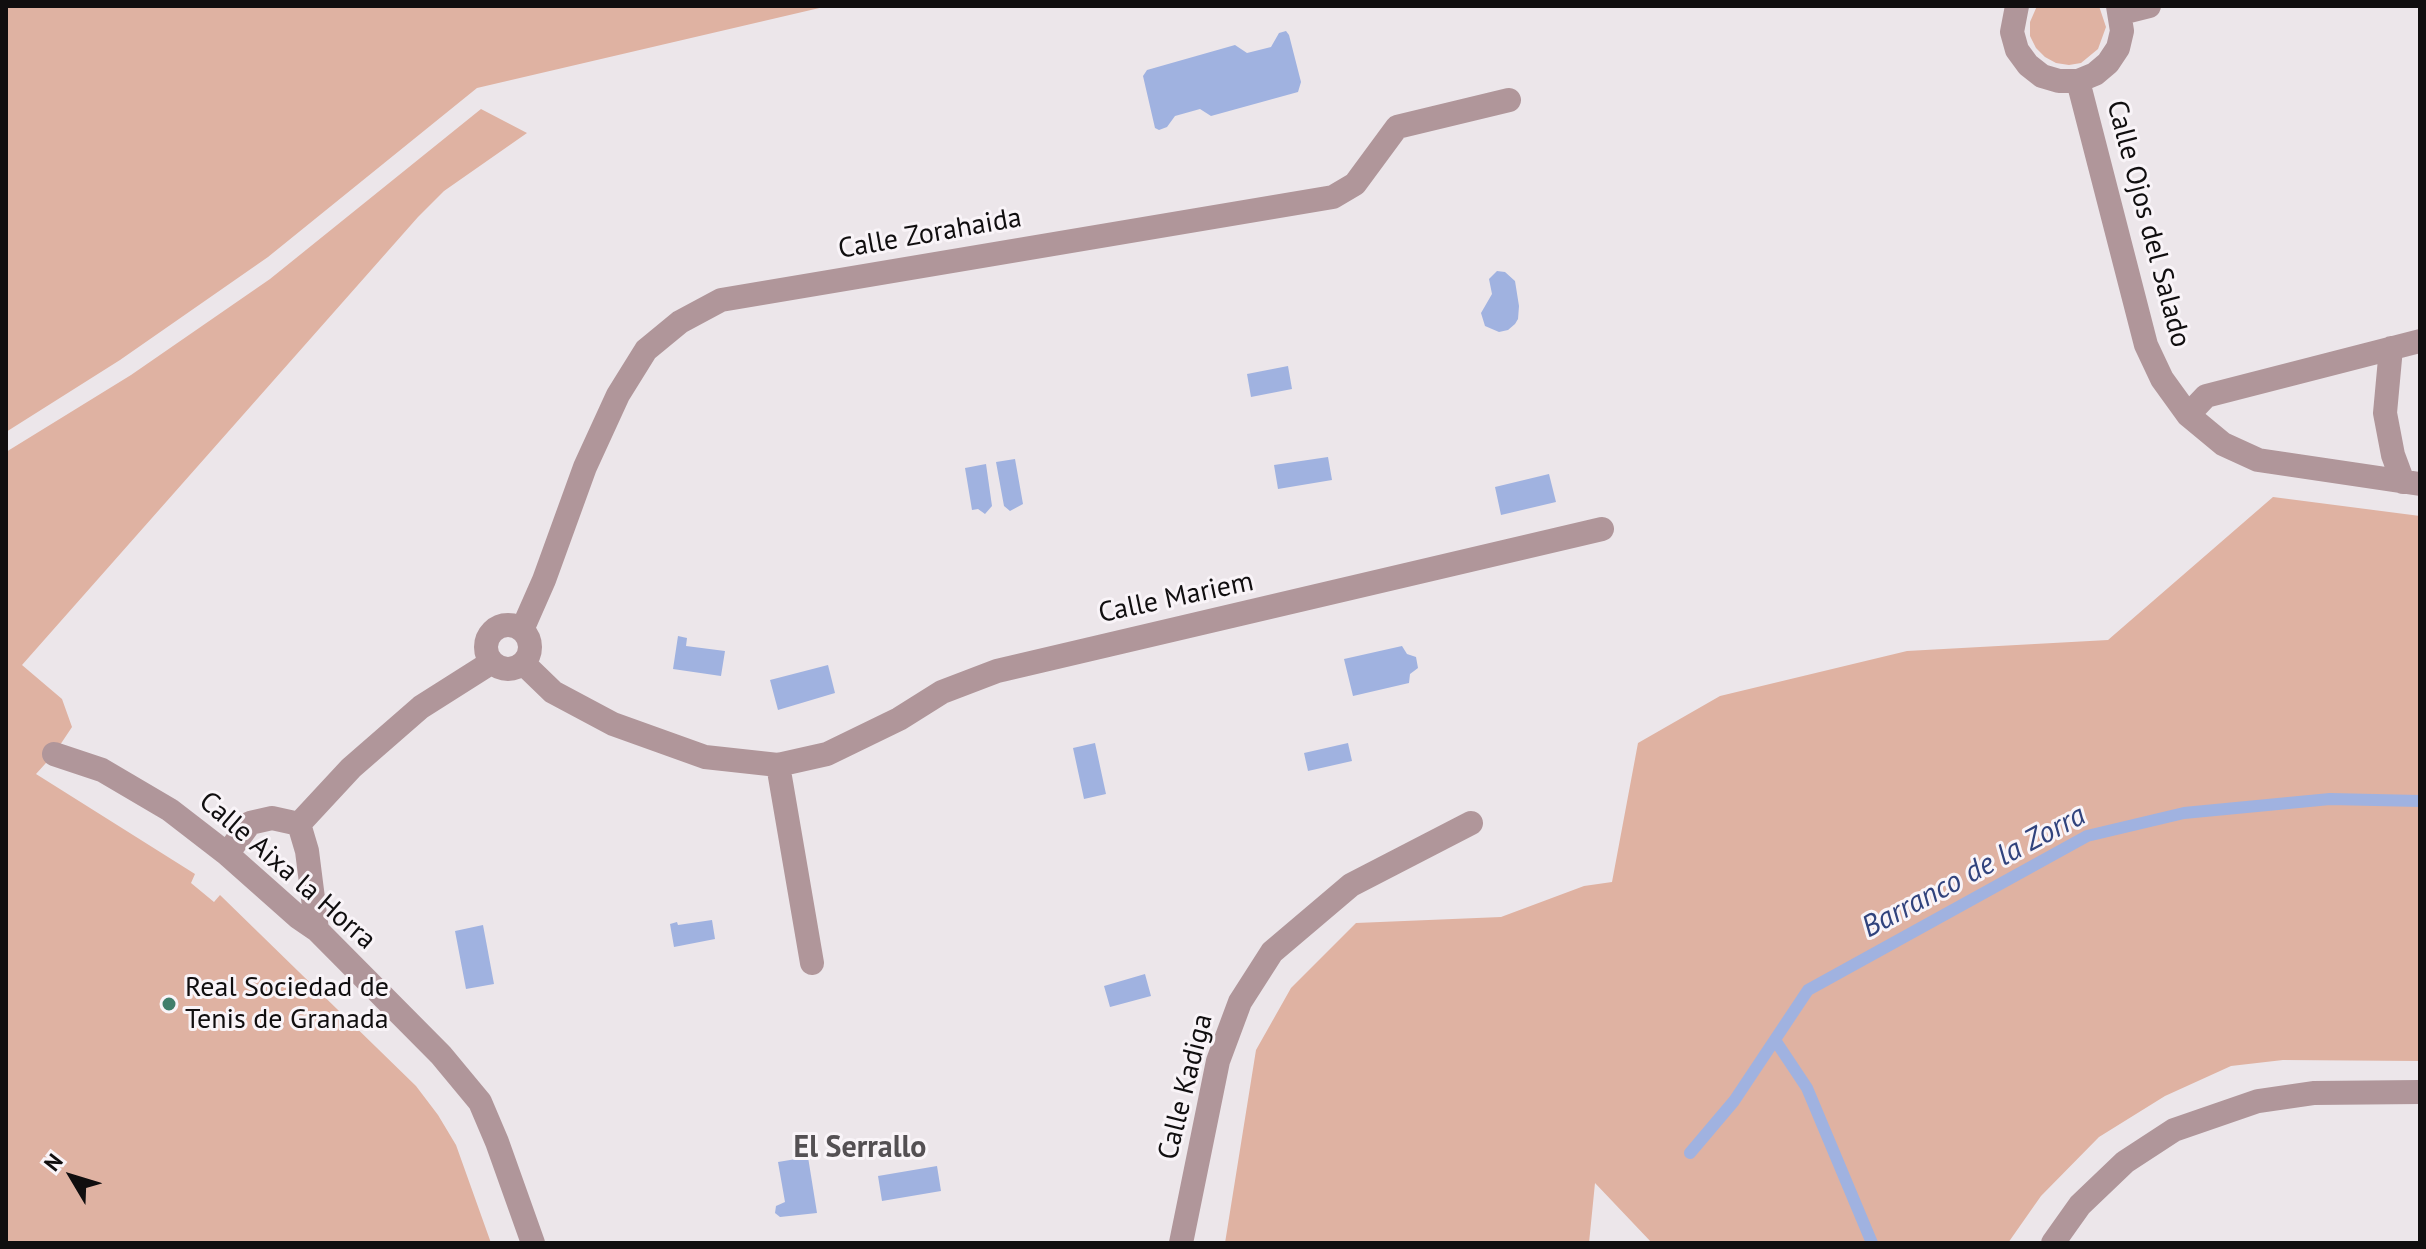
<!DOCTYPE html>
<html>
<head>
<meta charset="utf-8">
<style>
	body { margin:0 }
	#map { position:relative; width:2426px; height:1249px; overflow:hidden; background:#ece6ea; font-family:"PT Sans",sans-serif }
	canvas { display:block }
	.frame { position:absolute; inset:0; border:8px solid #100e0f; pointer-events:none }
	.north { position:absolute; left:32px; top:1137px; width:80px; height:80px; -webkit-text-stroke:6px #f9f4f8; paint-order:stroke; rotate:308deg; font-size:22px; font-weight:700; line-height:32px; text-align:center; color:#100e0f }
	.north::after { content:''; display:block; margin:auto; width:28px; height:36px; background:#100e0f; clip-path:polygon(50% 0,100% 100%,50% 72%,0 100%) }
</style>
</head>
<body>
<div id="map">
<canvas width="2426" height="1249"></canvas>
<div class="frame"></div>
<div class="north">N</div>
</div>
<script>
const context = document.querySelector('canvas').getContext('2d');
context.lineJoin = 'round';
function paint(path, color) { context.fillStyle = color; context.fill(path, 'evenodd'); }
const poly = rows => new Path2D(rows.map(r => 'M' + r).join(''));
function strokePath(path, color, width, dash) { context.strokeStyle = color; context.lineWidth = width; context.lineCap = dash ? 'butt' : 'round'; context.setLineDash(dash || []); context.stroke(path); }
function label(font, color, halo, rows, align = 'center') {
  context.font = font + ' "PT Sans",sans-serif'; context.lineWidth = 6; context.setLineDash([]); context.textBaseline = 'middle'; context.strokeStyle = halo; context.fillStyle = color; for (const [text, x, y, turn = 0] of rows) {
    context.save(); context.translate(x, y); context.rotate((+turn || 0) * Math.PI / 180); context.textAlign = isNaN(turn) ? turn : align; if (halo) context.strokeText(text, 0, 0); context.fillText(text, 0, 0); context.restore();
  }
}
paint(poly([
	[6,6,828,6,477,88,268,257,120,360,6,432],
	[2037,6,2099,6,2106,27,2098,49,2081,63,2069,65,2056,63,2045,57,2036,48,2030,36,2030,22],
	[481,109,527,133,444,191,418,217,22,665,62,699,72,727,54,754,36,774,195,874,191,883,214,902,220,895,416,1086,438,1115,456,1145,491,1243,6,1243,6,452,131,375,270,279],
	[2273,497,2420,516,2420,1061,2283,1060,2231,1066,2165,1096,2099,1137,2041,1196,2008,1243,1652,1243,1595,1183,1589,1243,1225,1243,1256,1050,1291,988,1356,923,1501,917,1584,886,1612,882,1638,743,1720,696,1907,651,2108,640]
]), '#dfb2a2');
paint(poly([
	[1286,31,1289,35,1301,82,1298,92,1211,116,1200,109,1175,116,1167,127,1159,130,1155,128,1143,76,1147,70,1235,45,1247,53,1271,47,1279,33],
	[1497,271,1505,272,1515,281,1519,306,1518,319,1515,324,1508,330,1499,332,1485,326,1481,313,1492,294,1489,279],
	[1288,366,1292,389,1251,397,1247,374],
	[1328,457,1332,480,1278,489,1274,465],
	[1015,459,1023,504,1010,511,1004,506,996,462],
	[986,464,992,506,985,514,978,509,972,510,965,468],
	[1549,474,1556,502,1501,515,1495,487],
	[678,636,687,638,686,646,725,651,721,676,673,669],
	[1402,646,1407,654,1416,657,1418,668,1410,674,1409,683,1353,696,1344,659],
	[828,665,835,693,778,710,770,680],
	[1095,743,1106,794,1084,799,1073,748],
	[1348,743,1352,761,1308,771,1304,753],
	[712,920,715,939,674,947,670,924,677,922,678,925],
	[483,925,494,984,466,989,455,931],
	[1145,974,1151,996,1110,1007,1104,986],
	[808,1157,817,1213,780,1217,775,1213,776,1206,785,1202,778,1162],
	[937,1166,941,1191,882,1201,878,1176]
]), '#a0b2e0');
strokePath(poly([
	[1775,1040,1807,1088,1872,1243],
	[1690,1153,1734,1101,1808,990,2087,836,2184,813,2330,799,2420,801]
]), '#a0b2e0', 12);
strokePath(poly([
	[2017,6,2012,32,2017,50,2028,65,2042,76,2059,81,2078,81,2095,74,2108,63,2118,48,2122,31,2118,6],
	[2121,13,2149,6],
	[2078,81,2146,345,2162,379,2188,415,2223,444,2258,460,2420,484],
	[2391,348,2385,413,2393,455,2403,482],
	[2188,415,2206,396,2420,341],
	'486 647a22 22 0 1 1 44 0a22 22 0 1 1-44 0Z',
	[522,630,544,580,585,467,618,395,646,350,680,322,721,300,1333,197,1355,184,1397,127,1509,100],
	[523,663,553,692,613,724,705,757,778,765,827,754,899,719,942,692,997,671,1602,529],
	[54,754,102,770,170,810,227,854,298,917,317,930,441,1055,480,1102,497,1142,533,1243],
	[778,765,812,963],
	[299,824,351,768,421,707,492,662],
	[299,824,307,851,317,930],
	[227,854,250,823,272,818,299,824],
	[1181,1243,1218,1061,1240,1002,1272,952,1351,885,1471,823],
	[2053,1243,2080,1205,2125,1162,2174,1130,2258,1101,2313,1093,2420,1092]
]), '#b0969a', 24);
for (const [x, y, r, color] of [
	[169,1004,8,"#407e6b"]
]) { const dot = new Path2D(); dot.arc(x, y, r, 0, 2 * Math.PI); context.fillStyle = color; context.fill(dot); strokePath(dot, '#f9f4f8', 3); }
label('28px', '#100e0f', '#f9f4f8', [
	["Calle Ojos del Salado",2148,224,75],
	["Calle Zorahaida",930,234,-10],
	["Calle Mariem",1176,598,-12],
	["Calle Aixa la Horra",287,871,41],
	["Calle Kadiga",1186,1087,-76]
]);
label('28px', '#100e0f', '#f9f4f8', [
	["Real Sociedad de",185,988],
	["Tenis de Granada",185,1020]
], 'left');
label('italic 30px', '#31437d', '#f9f4f8', [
	["Barranco de la Zorra",1974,872,-28]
]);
label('bold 30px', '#545053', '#f9f4f8', [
	["El Serrallo",860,1148]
]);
</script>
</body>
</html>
